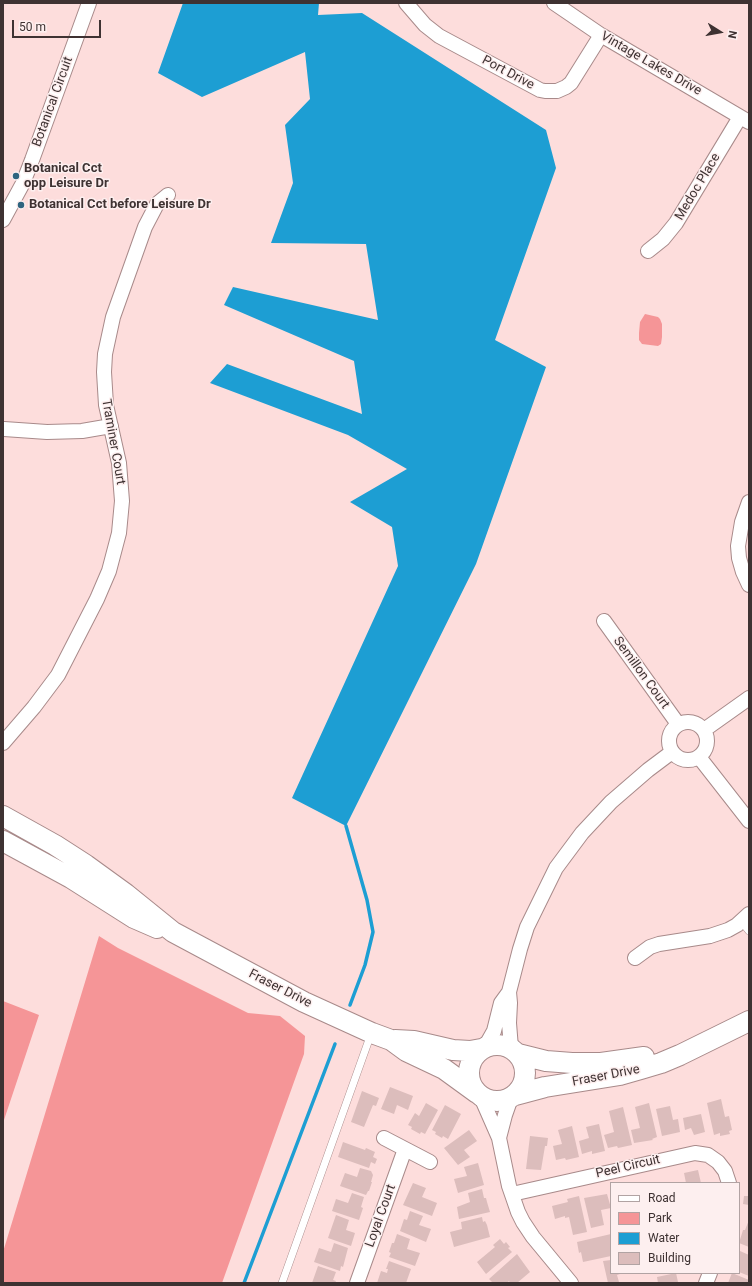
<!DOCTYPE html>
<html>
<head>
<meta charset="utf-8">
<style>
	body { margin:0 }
	#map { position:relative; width:752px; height:1286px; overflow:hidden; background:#fddddc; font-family:Roboto,sans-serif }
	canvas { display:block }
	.frame { position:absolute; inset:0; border:4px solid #3e3232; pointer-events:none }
	.legend { position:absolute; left:610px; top:1182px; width:130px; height:92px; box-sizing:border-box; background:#fdefef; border:1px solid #b1a3a3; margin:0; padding:5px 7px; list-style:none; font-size:12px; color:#3e3232 }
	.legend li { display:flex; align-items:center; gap:8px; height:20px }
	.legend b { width:20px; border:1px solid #b1a3a3 }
	.north { position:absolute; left:700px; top:12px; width:40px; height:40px; -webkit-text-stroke:3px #fdefef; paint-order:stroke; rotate:101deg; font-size:11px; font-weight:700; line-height:16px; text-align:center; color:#3e3232 }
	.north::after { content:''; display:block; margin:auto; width:14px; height:18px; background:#3e3232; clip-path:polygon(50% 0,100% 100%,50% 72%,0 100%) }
	.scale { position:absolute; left:12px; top:20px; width:89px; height:18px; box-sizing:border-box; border:2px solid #3e3232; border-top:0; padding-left:5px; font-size:12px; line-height:14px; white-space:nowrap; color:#3e3232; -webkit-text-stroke:3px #fdefef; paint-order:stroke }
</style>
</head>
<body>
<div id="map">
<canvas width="752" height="1286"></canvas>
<div class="frame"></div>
<ul class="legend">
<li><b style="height:5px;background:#fff"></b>Road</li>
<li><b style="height:11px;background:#f59597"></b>Park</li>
<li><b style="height:11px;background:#1d9ed3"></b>Water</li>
<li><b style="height:11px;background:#dcbdbc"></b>Building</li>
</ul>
<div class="north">N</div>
<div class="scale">50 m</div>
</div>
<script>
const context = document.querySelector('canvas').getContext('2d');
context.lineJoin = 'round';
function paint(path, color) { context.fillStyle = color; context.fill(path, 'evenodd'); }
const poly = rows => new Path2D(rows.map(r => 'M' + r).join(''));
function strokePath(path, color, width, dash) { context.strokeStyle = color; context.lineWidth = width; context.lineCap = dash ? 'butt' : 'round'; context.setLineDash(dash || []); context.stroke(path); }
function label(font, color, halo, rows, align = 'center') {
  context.font = font + ' Roboto,sans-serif'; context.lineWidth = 3; context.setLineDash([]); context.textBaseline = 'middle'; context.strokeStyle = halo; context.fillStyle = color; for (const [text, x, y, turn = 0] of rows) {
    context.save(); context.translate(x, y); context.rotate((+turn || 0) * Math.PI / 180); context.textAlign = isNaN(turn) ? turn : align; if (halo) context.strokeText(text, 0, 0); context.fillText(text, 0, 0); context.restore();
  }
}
paint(poly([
	[645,314,658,317,660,319,662,324,662,337,661,344,658,346,642,344,639,340,639,333,640,322],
	[99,936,118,948,248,1013,280,1016,305,1036,304,1054,222,1283,3,1283,3,1252],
	[3,1001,39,1015,3,1123]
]), '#f59597');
paint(poly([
	[183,3,319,3,318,15,362,13,546,130,556,168,495,340,546,367,476,564,346,826,292,798,398,566,392,527,350,502,407,469,348,435,210,383,227,364,362,414,354,361,224,305,233,287,378,320,366,244,271,243,293,183,285,125,310,99,305,52,202,97,158,73]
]), '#1d9ed3');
strokePath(poly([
	[346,826,367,900,373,932,365,965,350,1005],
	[244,1283,335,1044]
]), '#1d9ed3', 3.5);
paint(poly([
	[390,1087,413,1096,408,1110,397,1105,394,1114,381,1109],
	[362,1091,379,1098,376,1106,373,1105,364,1127,351,1122],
	[721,1099,725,1117,729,1116,732,1130,729,1131,730,1134,720,1136,720,1133,714,1135,707,1103],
	[426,1103,438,1110,425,1134,421,1132,420,1134,411,1129,412,1127,408,1125,415,1113,419,1116],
	[649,1103,657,1137,652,1139,653,1140,634,1143,631,1130,640,1128,635,1107],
	[445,1105,461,1114,448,1139,443,1136,442,1138,435,1134,436,1132,432,1130],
	[670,1106,673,1120,678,1119,680,1132,662,1136,656,1109],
	[623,1107,632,1145,618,1148,617,1146,608,1148,604,1135,614,1132,609,1111],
	[701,1114,705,1132,694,1135,691,1128,685,1130,683,1118],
	[599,1124,605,1151,592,1154,592,1151,582,1154,579,1141,589,1138,586,1127],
	[572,1126,579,1157,566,1160,565,1158,556,1160,553,1146,562,1144,558,1130],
	[469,1130,477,1141,464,1150,470,1157,458,1165,444,1148],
	[530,1136,548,1138,547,1146,545,1146,541,1170,526,1169],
	[343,1142,365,1150,366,1148,375,1152,373,1157,377,1159,375,1164,371,1162,369,1168,338,1157],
	[478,1163,484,1185,458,1193,454,1179,467,1176,464,1167],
	[360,1168,371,1171,373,1175,371,1182,372,1182,369,1191,368,1191,366,1195,340,1186,345,1173,357,1177],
	[698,1170,701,1183,686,1183,684,1173],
	[413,1183,426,1188,422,1197,437,1203,432,1216,403,1205],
	[482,1189,484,1198,486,1198,487,1202,490,1212,459,1219,457,1207,470,1202,468,1193],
	[352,1193,364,1197,361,1207,363,1208,359,1220,332,1211,336,1199,348,1203],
	[607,1194,611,1208,601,1210,604,1225,591,1228,584,1198],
	[579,1196,587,1232,573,1235,569,1217,565,1218,565,1216,555,1219,552,1206,568,1202,567,1199],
	[744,1196,749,1196,749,1205,743,1204],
	[410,1211,423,1216,419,1225,431,1229,426,1242,400,1231,404,1219,407,1220],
	[336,1215,349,1220,346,1230,355,1233,351,1246,328,1238],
	[482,1217,483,1222,485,1221,487,1225,490,1237,454,1247,450,1232,462,1229,461,1222],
	[749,1220,749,1247,739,1243,743,1230,745,1230],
	[397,1234,410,1239,407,1249,420,1253,415,1266,389,1257,391,1253,389,1252,392,1243,394,1243],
	[611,1234,611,1256,583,1262,581,1252,579,1253,577,1242],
	[500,1239,504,1244,506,1242,510,1247,508,1248,512,1252,486,1274,477,1262,495,1247,493,1245],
	[334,1243,348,1248,343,1267,341,1266,340,1271,314,1262,319,1248,331,1252],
	[740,1251,749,1255,749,1276,739,1272],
	[517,1254,530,1272,517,1283,510,1283,509,1281,507,1283,493,1283,489,1279],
	[611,1260,611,1273,623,1273,617,1275,619,1282,608,1283,603,1261],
	[389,1261,411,1269,406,1283,377,1283,381,1271,387,1273,388,1269,386,1269],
	[318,1266,336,1272,333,1280,336,1281,335,1283,312,1283],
	[676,1273,678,1282,675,1283,658,1283,657,1277],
	[732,1273,749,1280,749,1283,728,1283]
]), '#dcbdbc');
const lane = poly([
	[741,921,749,931],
	[282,1283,371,1034]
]);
const street = poly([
	[406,3,425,25,439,36,540,90,545,91,557,91,566,87,571,83,601,35],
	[554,3,601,35,749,122],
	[3,220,23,183,32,160,89,3],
	[648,251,663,239,676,223,740,117],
	[4,429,47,432,82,431,111,426],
	[749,502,742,522,738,546,739,558,743,572,749,585],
	[604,621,678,724],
	'669 741a19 19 0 1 1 38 0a19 19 0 1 1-38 0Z',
	[704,730,749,698],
	[3,743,34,707,58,675,97,599,109,571,119,533,122,501,119,463,106,405,104,372,105,354,113,317,145,227,157,204,168,195],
	[699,757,749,821],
	[635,958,650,947,659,944,710,936,728,930,737,925,749,914],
	[509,992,510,1003,509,1023,511,1048],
	[485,1047,494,1031,501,1003,509,992,520,949,527,927,556,868,582,833,611,802,648,770,672,752],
	[481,1097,499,1138,509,1186,518,1212,523,1222,533,1237,571,1283],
	[384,1138,430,1162],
	[499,1138,505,1115,511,1098],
	[512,1194,695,1153,708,1155,718,1162,725,1171,729,1183],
	[357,1283,405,1149],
	[706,1283,710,1273]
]);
const secondary = poly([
	[3,816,55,845,86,865,126,894,173,932,304,1002,372,1033,391,1040,406,1051,444,1069,477,1093],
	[3,841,71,878,134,918,157,928],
	[395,1040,414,1041,453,1050,470,1051,481,1049],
	'469 1073a28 28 0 1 1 56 0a28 28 0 1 1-56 0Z',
	[518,1054,546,1061,572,1063,601,1063,644,1057],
	[515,1095,545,1087,620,1075,641,1069,661,1063,680,1055,749,1021]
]);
strokePath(lane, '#a88a8a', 8);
strokePath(street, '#a88a8a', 16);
strokePath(secondary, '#a88a8a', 22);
strokePath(lane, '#fff', 7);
strokePath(street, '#fff', 14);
strokePath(secondary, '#fff', 20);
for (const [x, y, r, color] of [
	[16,176,4,"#2e647f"],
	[21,205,4,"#2e647f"]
]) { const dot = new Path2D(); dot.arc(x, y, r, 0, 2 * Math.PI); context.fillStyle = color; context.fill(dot); strokePath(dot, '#fdefef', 1.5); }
label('13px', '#3e3232', '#fdefef', [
	["Vintage Lakes Drive",651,64,30],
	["Port Drive",508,73,28],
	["Botanical Circuit",53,102,-70],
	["Medoc Place",698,187,-59],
	["Traminer Court",113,442,80],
	["Semillon Court",641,673,54],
	["Fraser Drive",280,989,27],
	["Fraser Drive",606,1076,-11],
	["Peel Circuit",628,1167,-13],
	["Loyal Court",381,1216,-70]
]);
label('bold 13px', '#3e3232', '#fdefef', [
	["Botanical Cct",24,169],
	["opp Leisure Dr",24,184],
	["Botanical Cct before Leisure Dr",29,205]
], 'left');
</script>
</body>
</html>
